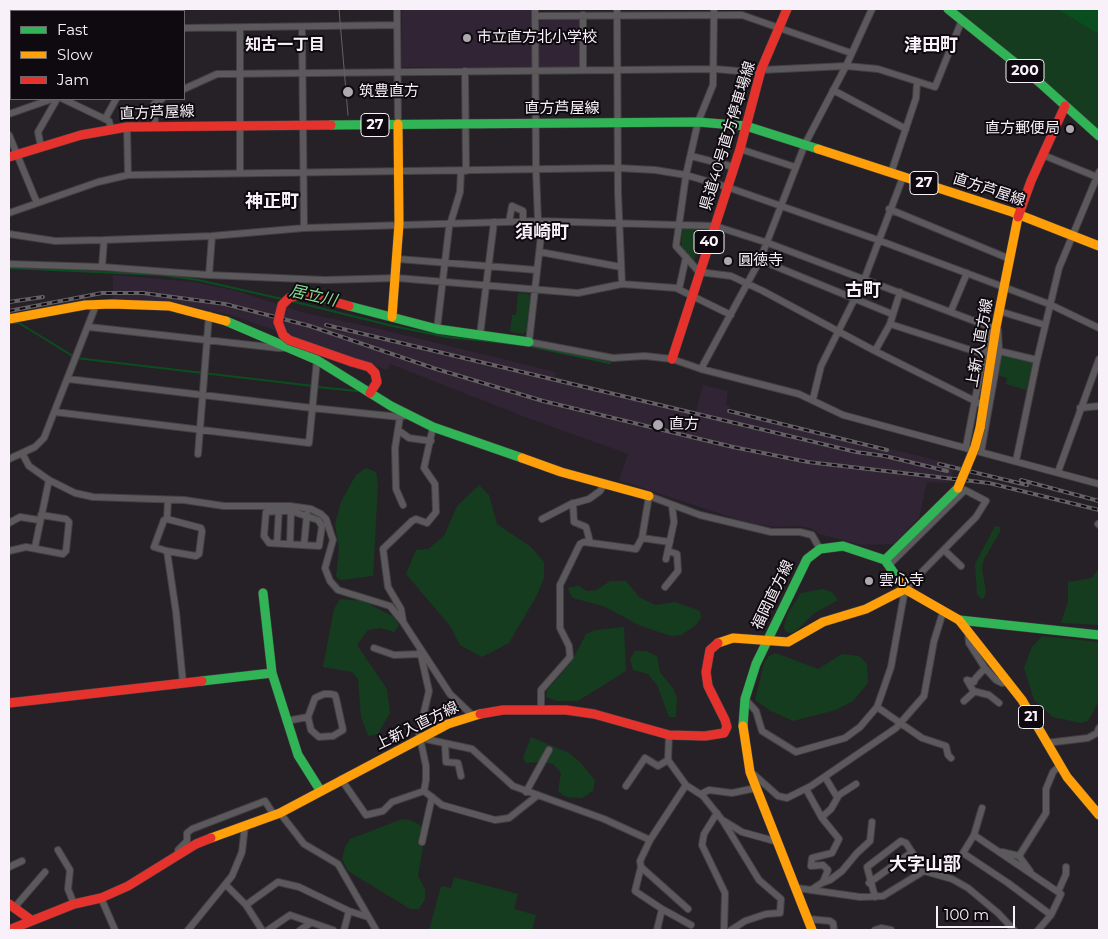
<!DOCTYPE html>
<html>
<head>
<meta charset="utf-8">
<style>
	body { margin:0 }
	#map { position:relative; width:1108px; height:939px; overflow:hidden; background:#262126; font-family:Montserrat,sans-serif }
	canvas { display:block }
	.frame { position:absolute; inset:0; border:10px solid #f8f1f9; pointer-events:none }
	.legend { position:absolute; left:10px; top:10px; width:175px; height:90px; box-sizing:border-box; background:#0e0a0f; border:1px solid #6c666d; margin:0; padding:6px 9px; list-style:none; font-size:15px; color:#f8f1f9 }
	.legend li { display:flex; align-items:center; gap:10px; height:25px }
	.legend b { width:25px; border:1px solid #6c666d }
	.scale { position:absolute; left:936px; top:906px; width:79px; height:22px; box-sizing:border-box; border:2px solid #f8f1f9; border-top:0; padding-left:6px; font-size:15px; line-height:18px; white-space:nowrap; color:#f8f1f9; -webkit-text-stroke:4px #0e0a0f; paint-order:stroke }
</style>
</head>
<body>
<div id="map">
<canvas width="1108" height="939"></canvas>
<div class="frame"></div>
<ul class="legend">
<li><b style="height:6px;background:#30b455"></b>Fast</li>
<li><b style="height:6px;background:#ff9f0a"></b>Slow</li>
<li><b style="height:6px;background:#e5322d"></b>Jam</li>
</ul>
<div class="scale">100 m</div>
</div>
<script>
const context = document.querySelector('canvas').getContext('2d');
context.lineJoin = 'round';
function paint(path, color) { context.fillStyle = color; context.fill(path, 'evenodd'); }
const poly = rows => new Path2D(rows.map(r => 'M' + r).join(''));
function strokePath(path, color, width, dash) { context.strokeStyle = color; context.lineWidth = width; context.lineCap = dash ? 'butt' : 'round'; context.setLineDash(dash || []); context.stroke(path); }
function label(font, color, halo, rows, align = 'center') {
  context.font = font + ' Montserrat,"Noto Sans JP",sans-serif'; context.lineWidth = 4; context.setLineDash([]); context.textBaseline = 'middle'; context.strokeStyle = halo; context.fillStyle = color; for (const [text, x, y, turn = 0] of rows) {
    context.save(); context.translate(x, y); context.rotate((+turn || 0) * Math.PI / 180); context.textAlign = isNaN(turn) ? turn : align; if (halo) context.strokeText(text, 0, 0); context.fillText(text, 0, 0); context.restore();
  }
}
paint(poly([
	[402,9,532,9,532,67,402,67],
	[538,18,582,18,581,67,538,67],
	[113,275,195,282,237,291,305,313,371,327,556,372,555,377,696,411,703,385,728,391,726,405,730,406,729,409,956,465,948,483,927,482,919,518,894,544,863,545,819,534,811,528,798,526,775,527,745,522,619,480,628,454,525,417,390,364,387,370,231,315,180,304,113,301]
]), '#312434');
paint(poly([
	[955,9,1099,9,1099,130],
	[684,227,703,229,694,261,682,247,682,232],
	[518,293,528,294,530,296,526,332,523,334,510,332,512,315,516,315],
	[1002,354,1033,362,1026,390,1006,384,1007,378,997,375],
	[366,468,376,472,378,485,373,576,341,580,336,577,339,549,335,524,341,502,349,487,356,475],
	[479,485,489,495,497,524,531,547,544,562,544,578,537,595,509,643,482,657,460,645,450,626,406,574,416,550,428,549,444,536,457,506],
	[995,526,1000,527,1000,532,984,559,982,568,986,592,984,598,981,599,977,594,975,564],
	[1099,568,1099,625,1061,623,1068,601,1068,582,1092,578],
	[610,581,626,581,639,597,655,605,675,602,700,611,701,618,696,625,681,635,671,636,641,626,603,606,573,598,570,594,568,588,578,586,587,591,597,590],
	[822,589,832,592,838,600,813,614,796,631,790,633,785,631,784,626,788,613,801,593],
	[340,599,363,601,394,617,399,625,394,632,380,628,368,630,357,645,387,689,390,713,378,734,368,736,361,717,358,679,352,672,323,667,334,609],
	[624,627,626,671,578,701,557,701,546,697,547,690,570,664,586,634,596,630],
	[1042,636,1099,642,1099,701,1088,721,1081,723,1053,717,1034,700,1024,668,1032,647],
	[635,651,646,651,657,656,660,672,673,688,677,699,676,717,669,717,657,685,648,674,633,670,630,659],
	[776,653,818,669,842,654,859,656,867,664,868,683,853,701,836,710,793,721,771,711,755,700,764,663,769,656],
	[531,737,569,753,580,762,595,780,593,791,582,798,566,797,558,791,561,773,553,764,543,762,526,763,523,758],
	[402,819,410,820,420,825,425,834,418,876,425,889,425,899,419,909,410,909,348,871,342,859,345,847,350,839],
	[454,877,518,894,514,909,536,915,532,930,429,930,441,886,451,888]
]), '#153c1e');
paint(poly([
	[1057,9,1099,9,1099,34]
]), '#0a4e20');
strokePath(poly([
	[9,268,163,275,198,280,282,299],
	[291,301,393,326,447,337,514,344],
	[9,323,19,323,76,358,313,386],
	[529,346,610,363],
	[317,387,357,391]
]), '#0a4e20', 2);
const street = poly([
	[397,9,398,124],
	[535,9,536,170,538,221,542,227,529,342,613,358,645,356,672,359,701,369,799,394,843,415,1099,484],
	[617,9,618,193,622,284],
	[714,9,713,85,698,122,686,175,676,246,699,272,731,276,763,291,875,351,979,403],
	[535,16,742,15,851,53],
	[9,21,11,17],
	[302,27,304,228],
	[184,28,397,25],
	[240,28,240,172],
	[9,64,11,66],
	[583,70,583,15],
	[761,70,846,66,878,69,935,87,962,20],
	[465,71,466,171],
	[184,89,217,74,715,69,761,73],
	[833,90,906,129],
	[63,99,105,119,109,121,111,128],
	[9,114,52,99],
	[105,119,116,99],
	[155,126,154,104,162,99],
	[127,127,128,175],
	[9,135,37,203],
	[41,147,38,132,57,99],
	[740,149,795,167],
	[1043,155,1097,177],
	[691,156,734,167],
	[891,173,916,98,917,82],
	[889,209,1010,259],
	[9,213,98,182,128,175,618,168,655,170,686,175,727,187,878,240,1049,304,1099,328],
	[509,222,512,206,523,211,523,221],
	[9,234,55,241,104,240,212,236,304,228,538,221,715,226,768,243,998,330,999,351,981,452],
	[540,252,621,267],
	[398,259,537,270],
	[760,260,892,314],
	[9,264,102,267,209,275,325,280,397,278,578,293,622,284,676,288,731,315],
	[102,267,104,240],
	[209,275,212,236],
	[679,289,686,257],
	[951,311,967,273],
	[999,311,1045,325],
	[890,324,983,354],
	[89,327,278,348,287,348],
	[437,329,449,228,460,192,461,171],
	[480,335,494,222],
	[875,351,890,324,900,292],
	[999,351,1037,360],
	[701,369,760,260,805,144,846,66,872,9],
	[68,379,312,408,400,417,407,415],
	[813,399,821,366,864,280,903,177],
	[1080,408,1099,406],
	[55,412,309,443,317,360],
	[400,417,395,448,396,489,403,505],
	[398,430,409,438,431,441],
	[966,447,989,327],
	[22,453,29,466,49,480,75,493,93,497,184,500,224,506,290,506,311,509,321,514,326,519,333,540,325,568,330,581,338,590,390,606,403,622,450,694,472,715],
	[198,454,209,315],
	[9,459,35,447,44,438,96,305],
	[1016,461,1037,360,1059,268,1099,172],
	[1058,472,1099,359],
	[168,500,167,519,164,520,154,547,167,551,176,612,183,683],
	[573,503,574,522,586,527,590,542],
	[278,511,291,511,318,520,322,526,319,546,269,543,264,536,266,512,278,511],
	[167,519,201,528,202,531,199,554,196,556,167,551],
	[542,519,571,504,589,499,600,491,605,483],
	[9,523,20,517,39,520],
	[1098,524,1099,525],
	[642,538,670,542],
	[277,543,279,508],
	[290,544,291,511],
	[304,545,307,514],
	[35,547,49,480],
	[944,550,961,566],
	[9,551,26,547,63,554,66,551,69,522,66,519,41,515],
	[666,559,674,522,672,506],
	[665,587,678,571,677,554,668,551],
	[403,621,401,609,388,587,383,549,412,521,416,519,427,523,436,512,435,484,424,468,433,427],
	[968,632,969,643,985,668,996,680,1002,683,1008,682],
	[374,648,394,655,420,654],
	[420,651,429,691,419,733,426,766,426,780,424,791],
	[973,691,989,695,999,703],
	[745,699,756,711,762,731,796,752,845,738,860,727,877,707,882,693,891,667,905,589,976,517,986,501,965,490,889,565],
	[964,701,974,692,967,680,974,682,975,679,985,668],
	[877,707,922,738,946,746,948,755,951,758],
	[541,709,541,690,570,657,569,646,560,628,560,585,577,550,580,544,584,542,636,549,642,538,649,496,700,515,771,532,800,532,812,535,820,549],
	[286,721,308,717,315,698,324,694,330,694,335,695,336,698,343,730,333,736,319,737,311,730,308,717],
	[669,735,668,760,686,785,703,796,723,821,759,880,781,899,780,913,766,914,745,921,731,930],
	[421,738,472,749,513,786,604,819,650,840],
	[1046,743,1088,738,1097,733,1099,728],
	[445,744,446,762,458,763,461,776],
	[751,772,778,796,787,798,811,786,896,728,924,696,934,641,943,612],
	[825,777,837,797],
	[341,779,366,815,383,811,392,802,424,791],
	[626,786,645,758,658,766,668,760],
	[806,789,822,818,839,839,832,853,812,858,811,866,823,865,828,870,823,882,811,890],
	[424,791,442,805,495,820,509,818,538,795],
	[526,792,549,750],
	[701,794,709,790,732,793,756,788],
	[280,813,304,844,338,864,376,930],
	[717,813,704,834,702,845,725,893,724,930],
	[822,817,831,809,839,795,856,784],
	[724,821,742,832,778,842],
	[974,835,982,808],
	[422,842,432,797],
	[58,850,70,870,68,889,74,904],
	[1002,852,1019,856,1046,813,1046,789,1053,772,1059,766],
	[179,855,178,850,187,841,187,833,192,829,265,801,274,815],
	[1019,856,1030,871],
	[9,867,22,861],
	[641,867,688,909],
	[822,883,830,880,842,871,857,853,870,841,872,822],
	[869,883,912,852],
	[226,885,246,905,262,930],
	[797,888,860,897,883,896,924,871,952,879,968,888,998,913,1014,930],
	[1058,892,1066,874,1066,867],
	[875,897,867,867,901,841,906,843,924,871],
	[101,898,115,930],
	[246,905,278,882,299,887,349,911],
	[14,908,45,872],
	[662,909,691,925],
	[809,919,830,921,833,923,834,930],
	[188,930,232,876,242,852,245,825],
	[268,930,290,915,333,930],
	[300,930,311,923],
	[344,930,349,911,368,917],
	[657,930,662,909,635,891,641,867,640,861,650,840,686,785],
	[875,930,881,928,891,930],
	[1038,930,1051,915,1061,894,974,835,963,853,1008,883,1051,915]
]);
const fast = poly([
	[948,9,1039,82,1099,136],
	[331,125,698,122,746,126,818,149],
	[349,306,437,329,529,342],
	[226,321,317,360,391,406,433,427,522,458],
	[885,560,958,488],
	[263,593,272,673,298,755,320,790],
	[959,620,1099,635],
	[202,681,272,673],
	[743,726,745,699,756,664,807,559,820,549,843,546,885,560,900,582]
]);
const slow = poly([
	[818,149,1012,212,1099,246],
	[392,317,399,224,398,124],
	[9,319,85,305,112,304,169,306,226,321],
	[980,428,996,327,1018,217],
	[522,458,561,472,649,496],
	[900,582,905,589,959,620,1022,700,1067,777,1099,815],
	[718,643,733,638,788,642,823,622,866,609,905,589],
	[743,726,750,772,812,930],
	[211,838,280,813,448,724,480,714]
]);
const jam = poly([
	[9,157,81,135,127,127,331,125],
	[1018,217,1031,181,1065,106],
	[672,359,740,149,761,70,787,9],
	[352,362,369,367,375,373,377,382,370,393],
	[9,703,202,681],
	[480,714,503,710,566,710,594,714,669,735,705,736,724,733,727,727,725,720,708,686,706,672,710,650,718,643],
	[9,904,31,920],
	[9,930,74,904,101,898,128,886,196,844,211,838]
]);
strokePath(street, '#433f43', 8);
strokePath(fast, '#433f43', 10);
strokePath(slow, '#433f43', 10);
strokePath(jam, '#433f43', 10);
strokePath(street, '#5c595c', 6);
strokePath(fast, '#30b455', 9);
strokePath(slow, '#ff9f0a', 9);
strokePath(jam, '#e5322d', 9);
strokePath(poly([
	[339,9,348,115]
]), '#646165', 1);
const rail = poly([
	[9,302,43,297],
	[9,311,102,293,143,293,225,304,310,326,433,368,543,401,733,447,808,462,989,483,1099,510],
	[326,325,856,452,885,456,947,471],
	[729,411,887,450],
	[939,464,1027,485],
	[1021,480,1099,501]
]);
strokePath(rail, '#646165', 4);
strokePath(rail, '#0e0a0f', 2, [5.5]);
const slowBridge = poly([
	[958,488,975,447,980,428]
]);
const jamBridge = poly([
	[349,306,310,295,298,295,289,298,282,305,278,322,283,335,289,340,352,362]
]);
strokePath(slowBridge, '#433f43', 10, []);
strokePath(jamBridge, '#433f43', 10, []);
strokePath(slowBridge, '#ff9f0a', 9);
strokePath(jamBridge, '#e5322d', 9);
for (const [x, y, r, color] of [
	[467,38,5,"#aea8af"],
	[348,92,6,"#aea8af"],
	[1070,129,5,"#aea8af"],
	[728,261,5,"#aea8af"],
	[658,425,6,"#aea8af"],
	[869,581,5,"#aea8af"]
]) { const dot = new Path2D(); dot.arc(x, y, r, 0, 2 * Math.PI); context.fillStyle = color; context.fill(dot); strokePath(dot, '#0e0a0f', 2); }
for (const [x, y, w] of [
	[1025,71,38],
	[375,125,28],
	[924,183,28],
	[709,242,30],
	[1031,717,25]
]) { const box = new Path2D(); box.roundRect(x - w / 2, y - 11.5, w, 23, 4); context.fillStyle = '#0e0a0f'; context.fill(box); strokePath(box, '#f8f1f9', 1); }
label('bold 14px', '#f8f1f9', null, [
	["200",1025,71],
	["27",375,125],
	["27",924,183],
	["40",709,242],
	["21",1031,717]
]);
label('15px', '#f8f1f9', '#0e0a0f', [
	["市立直方北小学校",477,38],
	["筑豊直方",359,92],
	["直方郵便局",1060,129,"right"],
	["圓徳寺",738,261],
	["直方",669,425],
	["雲心寺",879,581]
], 'left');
label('15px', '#f8f1f9', '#0e0a0f', [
	["直方芦屋線",562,109],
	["直方芦屋線",157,113,-2],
	["県道40号直方停車場線",728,136,-73],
	["直方芦屋線",989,190,18],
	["上新入直方線",980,343,-80],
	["福岡直方線",773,595,-64],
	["上新入直方線",417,726,-26]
]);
label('bold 16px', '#f8f1f9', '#0e0a0f', [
	["知古一丁目",285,45]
]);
label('italic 16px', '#87e196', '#0e0a0f', [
	["居立川",313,296,13]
]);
label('bold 18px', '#f8f1f9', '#0e0a0f', [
	["津田町",931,46],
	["神正町",272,202],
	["須崎町",542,233],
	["古町",863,291],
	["大字山部",925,865]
]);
</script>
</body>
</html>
